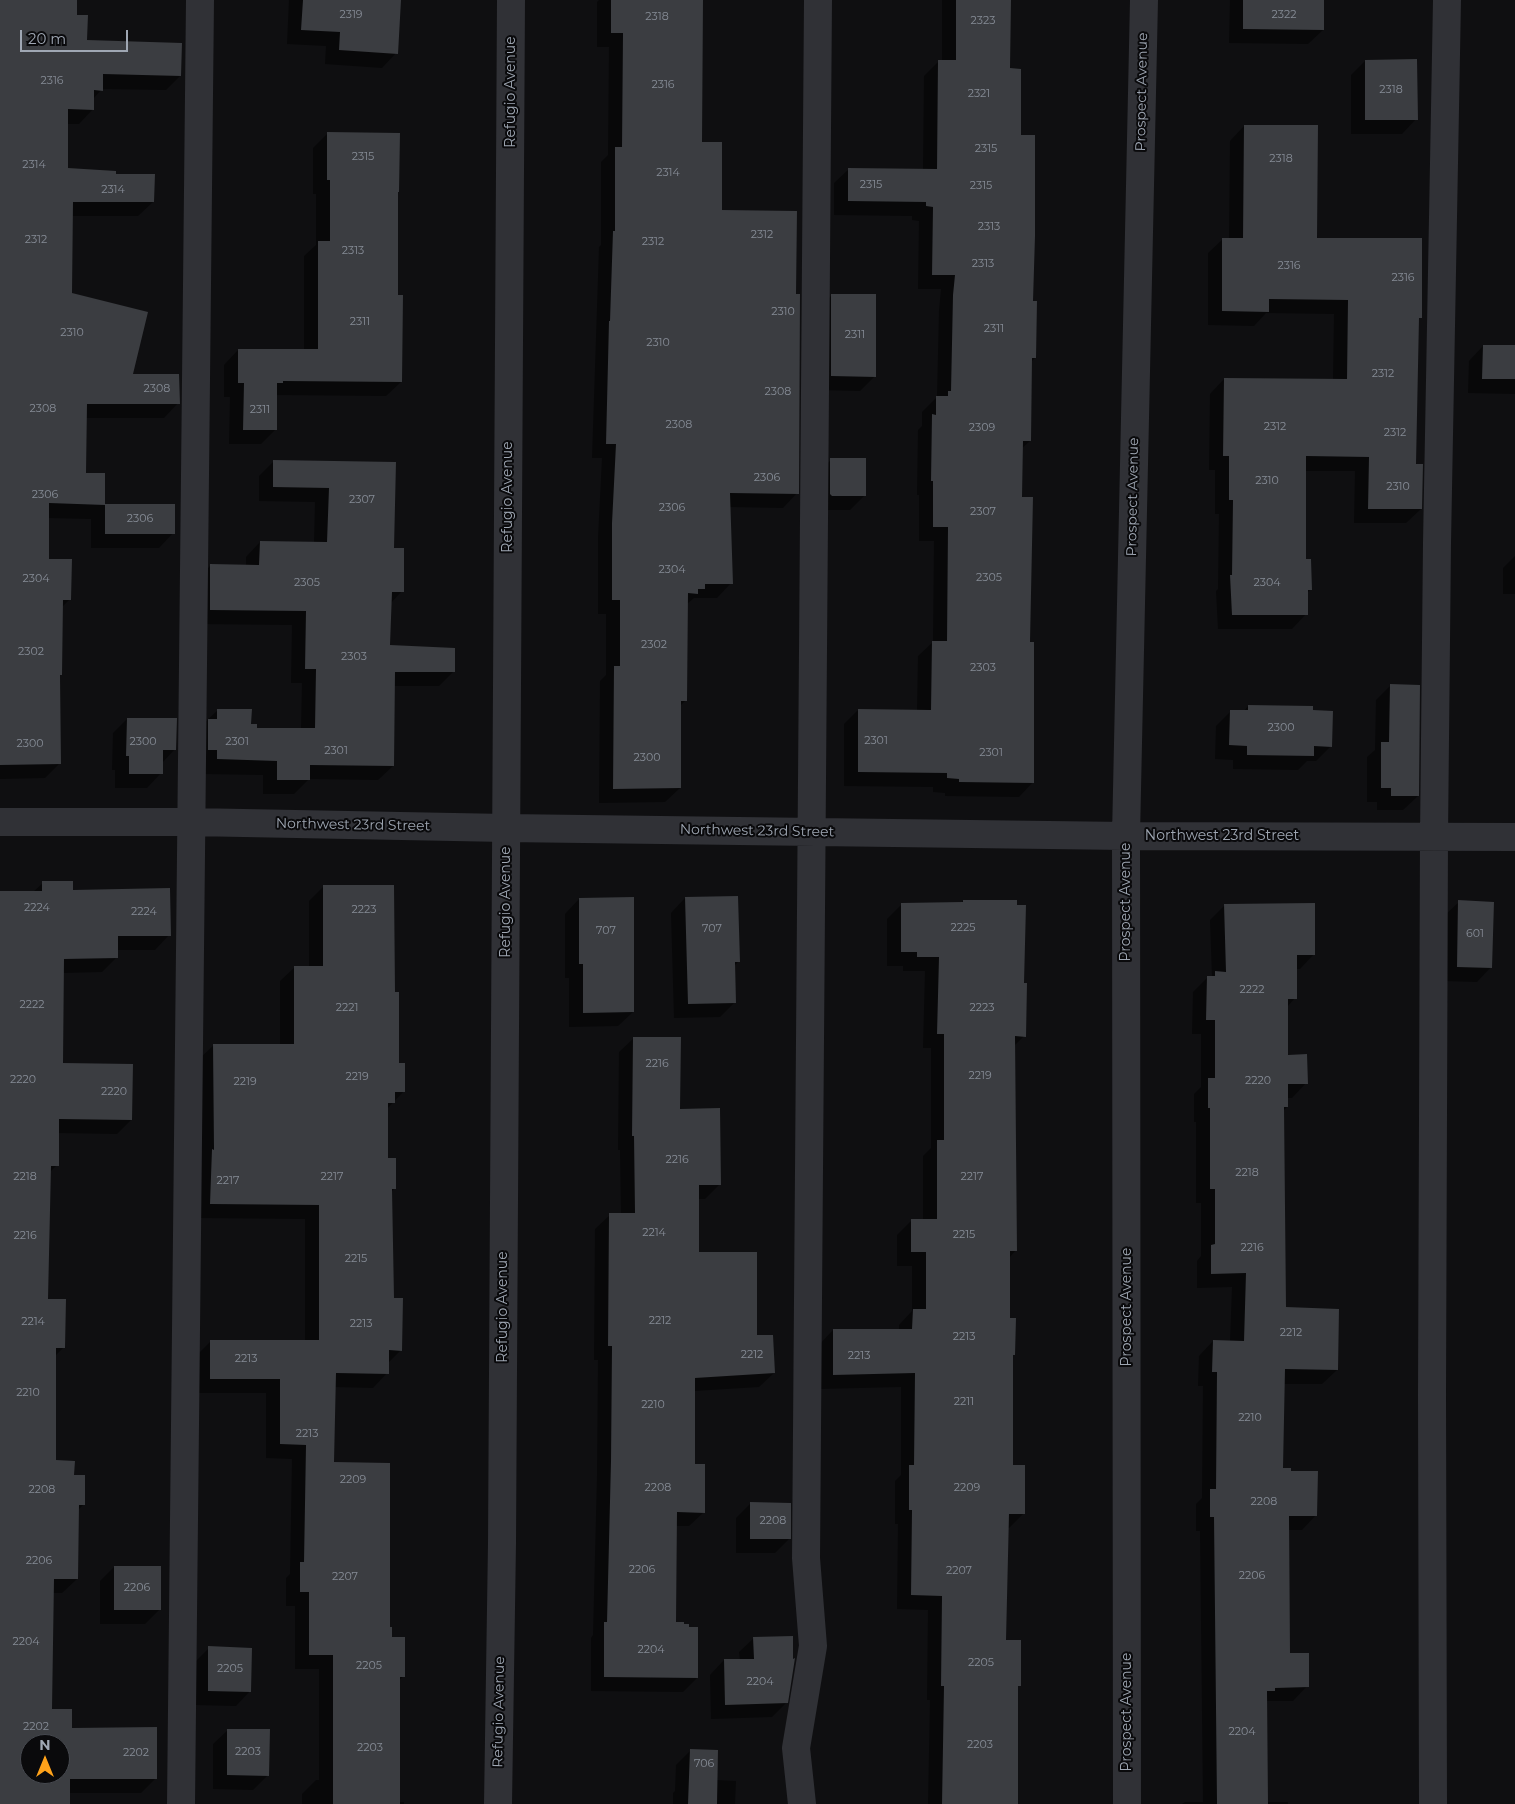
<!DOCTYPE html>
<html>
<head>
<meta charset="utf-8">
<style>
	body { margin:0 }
	#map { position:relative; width:1515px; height:1804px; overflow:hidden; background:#0f0f11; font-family:Montserrat,sans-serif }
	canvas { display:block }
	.north { position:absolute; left:20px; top:1734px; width:50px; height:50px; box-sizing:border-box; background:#0a0a0c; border:1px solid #46494f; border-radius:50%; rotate:0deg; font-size:14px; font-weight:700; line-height:20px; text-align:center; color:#9fa7b3 }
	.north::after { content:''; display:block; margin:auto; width:18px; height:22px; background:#ffa21a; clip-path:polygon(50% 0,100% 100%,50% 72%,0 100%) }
	.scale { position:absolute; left:20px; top:30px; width:108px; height:22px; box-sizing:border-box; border:2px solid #9fa7b3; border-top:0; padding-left:6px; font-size:15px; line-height:18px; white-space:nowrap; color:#9fa7b3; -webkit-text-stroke:4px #0a0a0c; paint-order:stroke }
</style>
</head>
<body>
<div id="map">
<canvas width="1515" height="1804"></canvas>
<div class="north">N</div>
<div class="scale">20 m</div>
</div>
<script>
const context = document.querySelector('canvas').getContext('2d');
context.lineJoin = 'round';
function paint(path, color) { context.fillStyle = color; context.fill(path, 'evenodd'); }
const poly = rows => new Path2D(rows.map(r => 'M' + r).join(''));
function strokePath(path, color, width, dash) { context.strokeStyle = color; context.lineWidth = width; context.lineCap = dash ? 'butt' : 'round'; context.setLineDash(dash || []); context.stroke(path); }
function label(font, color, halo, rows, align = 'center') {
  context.font = font + ' Montserrat,sans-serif'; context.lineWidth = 4; context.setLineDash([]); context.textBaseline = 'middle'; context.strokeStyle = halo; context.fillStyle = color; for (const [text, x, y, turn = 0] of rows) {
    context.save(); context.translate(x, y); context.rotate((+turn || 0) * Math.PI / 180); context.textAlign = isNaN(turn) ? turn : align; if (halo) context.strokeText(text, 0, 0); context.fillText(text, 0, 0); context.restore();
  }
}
paint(poly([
	[0,0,76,0,76,16,86,41,180,76,166,90,102,89,93,99,93,109,79,124,67,124,67,170,115,175,153,202,138,216,72,216,71,294,131,376,178,403,164,418,85,418,85,474,104,475,104,505,173,505,173,533,159,548,91,548,91,519,47,518,47,560,70,599,61,608,58,676,59,764,45,778,0,779],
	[289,0,399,0,396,53,382,68,325,64,326,46,287,44],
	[599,0,702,0,701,143,797,493,783,508,729,507,731,583,717,598,694,598,687,604,686,700,679,707,680,788,665,802,599,803,600,681,606,675,606,614,598,614,598,538,602,458,592,458,599,247,601,245,601,162,608,155,609,47,597,47,597,2],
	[942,0,1010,0,1009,69,1019,136,1035,358,1031,362,1030,441,1021,449,1020,498,1028,643,1033,782,1019,797,945,796,945,793,933,792,933,787,844,786,844,724,858,710,917,711,918,656,933,642,934,541,919,541,919,495,917,495,918,430,922,426,922,412,937,397,939,311,941,289,918,289,919,221,912,220,912,216,834,215,834,183,849,169,923,170,924,76,939,61,942,61],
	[1230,0,1323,0,1323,30,1308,44,1229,43],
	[1365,61,1416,119,1402,134,1351,134,1351,75],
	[1244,126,1316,239,1420,317,1418,320,1415,466,1421,509,1406,523,1354,523,1355,471,1304,471,1304,560,1310,590,1306,594,1306,614,1292,629,1218,629,1216,591,1218,589,1219,514,1215,514,1215,470,1209,470,1210,394,1224,379,1333,380,1334,314,1266,313,1254,326,1208,325,1208,253,1223,239,1229,239,1230,141],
	[328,133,397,296,401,382,386,396,276,395,275,430,261,444,229,444,230,397,224,397,224,365,238,350,304,351,304,256,316,245,316,194,313,194,313,148],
	[832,295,875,376,860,391,817,390,817,309],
	[1483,346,1515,347,1515,394,1468,393,1469,361],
	[831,460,865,495,850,510,817,510,816,474],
	[274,461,394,463,393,549,402,591,390,604,389,647,453,672,439,686,394,686,393,766,378,780,309,779,294,794,263,794,263,775,203,774,203,724,218,710,250,725,256,730,301,730,302,683,291,683,292,625,196,624,196,580,211,565,246,566,246,557,260,542,314,543,315,502,259,501,259,476],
	[1515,556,1515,594,1503,594,1503,568],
	[1391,685,1418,796,1403,810,1377,810,1377,802,1367,802,1367,757,1375,750,1376,700],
	[1248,706,1312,712,1331,746,1316,761,1307,761,1298,770,1233,769,1233,760,1215,759,1216,726,1230,712,1243,712],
	[127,719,175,749,162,763,161,773,147,788,115,788,115,770,112,770,113,733],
	[43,883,72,891,169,935,155,950,116,950,116,958,102,972,63,973,62,1064,131,1120,117,1134,57,1133,57,1165,49,1173,47,1300,64,1347,55,1356,55,1462,73,1476,84,1504,78,1510,77,1579,62,1593,52,1593,50,1710,70,1729,156,1778,141,1793,69,1793,68,1804,0,1804,0,892,33,892],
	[30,1744,60,1744,60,1774,30,1774],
	[323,887,393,994,398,1065,404,1091,386,1110,386,1160,394,1189,391,1192,393,1299,401,1350,387,1364,387,1373,373,1388,334,1387,332,1463,389,1628,390,1639,404,1676,398,1681,398,1802,404,1802,404,1804,302,1804,302,1794,316,1780,319,1780,319,1669,295,1669,295,1606,286,1606,286,1578,290,1574,292,1459,266,1458,266,1393,196,1393,196,1356,211,1341,305,1341,305,1219,196,1218,199,1059,214,1045,280,1046,280,981,295,967,309,967,309,901],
	[685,898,739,961,734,966,735,1002,720,1017,674,1018,671,913],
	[579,899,633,1012,618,1026,569,1027,569,978,565,978,565,914],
	[963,901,1023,984,1024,1036,1014,1046,1016,1250,1009,1258,1009,1319,1014,1354,1011,1357,1011,1467,1024,1513,1009,1528,1007,1528,1005,1641,1019,1685,1016,1688,1016,1804,928,1804,930,1700,927,1700,928,1610,897,1609,898,1524,895,1524,895,1481,901,1475,901,1387,819,1389,819,1345,833,1330,899,1330,899,1325,912,1311,912,1266,897,1266,897,1235,911,1221,923,1221,923,1156,931,1148,931,1048,923,1048,925,971,903,971,903,966,887,966,887,919,902,904,961,903],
	[1459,902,1491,967,1477,982,1443,981,1444,916],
	[1225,905,1314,954,1300,969,1295,969,1295,998,1287,1007,1287,1056,1306,1083,1292,1098,1287,1098,1287,1107,1283,1111,1285,1308,1337,1370,1322,1384,1283,1384,1282,1470,1316,1515,1302,1530,1288,1530,1289,1654,1307,1686,1293,1701,1266,1701,1266,1802,1288,1802,1288,1804,1182,1804,1185,1802,1203,1802,1200,1531,1196,1531,1196,1504,1202,1498,1203,1386,1198,1386,1199,1356,1213,1341,1230,1342,1232,1287,1197,1288,1197,1261,1201,1256,1201,1203,1196,1203,1196,1122,1194,1122,1194,1094,1201,1087,1201,1034,1192,1034,1193,992,1207,978,1212,977,1210,920],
	[634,1038,679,1110,719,1185,705,1199,698,1199,698,1253,756,1336,774,1373,759,1387,694,1391,694,1465,704,1512,689,1526,676,1526,675,1624,697,1678,683,1692,591,1691,591,1638,593,1635,597,1476,598,1360,594,1360,595,1229,610,1215,621,1215,620,1150,618,1150,619,1052],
	[750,1504,789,1539,775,1553,736,1553,736,1518],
	[114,1567,160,1609,145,1624,100,1624,100,1581],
	[754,1638,786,1703,772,1717,711,1719,710,1675,724,1660,740,1660,739,1652],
	[209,1648,250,1691,236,1706,194,1705,195,1662],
	[228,1730,268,1775,253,1790,213,1789,213,1744],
	[691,1750,716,1780,736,1781,735,1804,673,1804,673,1793,675,1791,676,1765]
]), '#0007');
paint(poly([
	[0,0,77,0,77,15,88,15,87,40,182,43,181,76,103,74,103,91,94,90,94,110,68,109,68,168,116,171,116,174,155,174,154,202,73,202,72,293,148,312,133,374,179,374,180,404,87,404,86,473,105,473,105,504,175,504,175,534,105,534,105,505,49,503,49,559,72,559,71,600,63,600,62,675,60,675,61,764,0,765],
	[303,0,401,0,398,54,339,50,340,32,301,30],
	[611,0,703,0,702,142,722,142,722,210,797,211,796,294,800,294,799,494,730,493,733,584,705,584,705,589,698,589,698,594,688,593,687,701,681,701,681,788,613,789,614,666,620,666,620,600,612,600,612,523,616,444,606,444,609,321,610,321,613,231,615,231,615,147,622,147,623,33,611,33],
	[956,0,1011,0,1010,68,1021,69,1021,135,1035,135,1035,236,1033,301,1037,301,1036,358,1032,358,1031,441,1023,441,1022,497,1033,497,1030,642,1034,642,1034,783,959,782,959,779,947,778,947,773,858,772,858,709,931,710,932,641,947,641,948,527,933,527,933,481,931,481,932,414,936,415,936,396,948,396,948,391,951,391,953,295,955,275,932,275,933,207,926,206,926,202,848,201,848,168,937,169,938,60,956,60],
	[1243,0,1324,0,1324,30,1243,29],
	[1417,59,1418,120,1365,120,1365,60],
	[1244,125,1318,125,1317,238,1422,238,1422,318,1419,318,1416,464,1423,464,1422,509,1368,509,1369,457,1306,456,1306,559,1311,559,1312,590,1308,590,1308,615,1232,615,1230,575,1232,575,1233,500,1229,500,1229,456,1223,456,1224,378,1347,379,1348,300,1269,299,1269,312,1222,311,1222,238,1243,238],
	[327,132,400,133,399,192,398,192,398,295,403,295,402,382,283,381,283,383,277,383,277,430,243,430,244,383,238,383,238,349,318,349,318,241,330,241,330,180,327,180],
	[831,294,876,294,876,377,831,376],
	[1483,345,1515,345,1515,379,1482,379],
	[830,458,866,458,866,496,832,496,830,494],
	[273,460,396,462,394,548,404,548,404,592,392,592,390,645,455,648,455,672,395,672,394,766,310,765,310,780,277,780,277,761,217,759,217,750,208,750,208,719,217,719,217,709,252,709,251,724,257,724,257,728,315,728,316,669,305,669,306,611,210,610,210,564,259,565,260,541,327,542,329,488,273,487],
	[1390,684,1420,685,1419,796,1391,796,1391,788,1381,788,1381,742,1389,742],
	[1248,705,1313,706,1313,710,1333,711,1332,747,1314,746,1314,756,1247,755,1247,746,1229,745,1230,710,1248,710],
	[127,718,177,718,176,750,163,750,163,774,129,774,129,756,126,756],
	[42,881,73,881,73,890,170,888,171,936,118,936,118,958,64,959,63,1063,133,1064,132,1120,59,1119,59,1166,51,1166,48,1299,66,1299,65,1348,56,1348,56,1460,75,1461,74,1475,85,1475,85,1505,79,1505,78,1579,54,1579,52,1709,72,1709,72,1728,157,1727,157,1779,70,1779,70,1804,0,1804,0,891,42,891],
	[30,1744,60,1744,60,1774,30,1774],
	[323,885,394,885,395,992,399,992,399,1063,405,1063,405,1092,395,1092,395,1103,388,1103,388,1158,396,1158,396,1189,392,1189,394,1298,403,1298,402,1351,389,1350,389,1374,336,1373,334,1462,390,1463,390,1627,392,1627,392,1637,405,1637,405,1677,400,1677,400,1804,333,1804,333,1655,309,1655,309,1592,300,1592,300,1562,304,1562,306,1445,280,1444,280,1379,210,1379,210,1340,319,1340,319,1205,210,1204,212,1149,214,1150,213,1044,294,1044,294,966,323,966],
	[738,896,740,962,735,962,736,1003,688,1004,685,897],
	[634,897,634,1012,583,1013,583,964,579,964,579,898],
	[963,900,1017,900,1017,905,1026,905,1024,983,1027,983,1026,1037,1015,1036,1017,1251,1010,1251,1010,1318,1016,1318,1015,1355,1013,1355,1013,1465,1025,1465,1025,1514,1009,1514,1006,1640,1021,1640,1021,1686,1018,1686,1018,1804,942,1804,944,1686,941,1686,942,1596,911,1595,912,1510,909,1510,909,1465,914,1465,915,1373,833,1375,833,1329,912,1329,913,1309,926,1309,926,1252,911,1252,911,1219,937,1219,937,1140,944,1140,944,1034,937,1034,939,957,917,957,917,952,901,952,901,903,963,902],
	[1458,900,1494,902,1492,968,1457,967],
	[1315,903,1315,955,1297,955,1297,999,1288,999,1288,1055,1307,1054,1308,1084,1288,1084,1288,1107,1284,1107,1286,1307,1339,1309,1338,1370,1285,1369,1283,1468,1291,1468,1291,1471,1318,1471,1317,1516,1289,1516,1290,1653,1309,1653,1309,1687,1275,1688,1275,1691,1267,1691,1268,1804,1217,1804,1214,1517,1210,1517,1210,1489,1216,1489,1217,1372,1212,1372,1213,1340,1244,1341,1246,1273,1211,1274,1211,1245,1215,1244,1215,1189,1210,1189,1210,1108,1208,1108,1208,1078,1215,1078,1215,1020,1206,1020,1207,976,1215,976,1215,971,1226,972,1224,904],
	[633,1037,681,1037,680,1109,720,1108,721,1185,699,1185,699,1252,757,1252,757,1335,773,1335,775,1373,695,1378,695,1464,705,1464,705,1513,677,1512,676,1622,684,1622,684,1624,689,1624,689,1627,698,1627,698,1678,604,1677,604,1622,607,1622,611,1461,612,1346,608,1346,609,1213,635,1213,634,1136,632,1136],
	[750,1502,791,1503,791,1539,750,1539],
	[114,1566,161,1566,161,1610,114,1610],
	[793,1636,793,1659,795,1658,788,1703,725,1705,724,1659,754,1659,753,1637],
	[208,1646,252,1648,251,1692,208,1691],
	[227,1729,270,1729,269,1776,227,1775],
	[690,1749,718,1750,717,1804,688,1804]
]), '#3b3d41');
strokePath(poly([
	[0,822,191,822,506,828,1126,836,1515,837],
	[181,1804,200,0],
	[498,1804,502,1543,511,0],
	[802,1804,796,1748,813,1646,806,1558,818,0],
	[1127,1804,1126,836,1144,0],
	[1433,1804,1432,1394,1434,837,1437,543,1447,0]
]), '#303136', 28);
label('11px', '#868c96', null, [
	["2319",351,15],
	["2322",1284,15],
	["2318",657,17],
	["2323",983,21],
	["2316",52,81],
	["2316",663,85],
	["2318",1391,90],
	["2321",979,94],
	["2315",986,149],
	["2315",363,157],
	["2318",1281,159],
	["2314",34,165],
	["2314",668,173],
	["2315",871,185],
	["2315",981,186],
	["2314",113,190],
	["2313",989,227],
	["2312",762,235],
	["2312",36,240],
	["2312",653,242],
	["2313",353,251],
	["2313",983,264],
	["2316",1289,266],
	["2316",1403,278],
	["2310",783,312],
	["2311",360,322],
	["2311",994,329],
	["2310",72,333],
	["2311",855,335],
	["2310",658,343],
	["2312",1383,374],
	["2308",157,389],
	["2308",778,392],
	["2308",43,409],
	["2311",260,410],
	["2308",679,425],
	["2312",1275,427],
	["2309",982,428],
	["2312",1395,433],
	["2306",767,478],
	["2310",1267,481],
	["2310",1398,487],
	["2306",45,495],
	["2307",362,500],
	["2306",672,508],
	["2307",983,512],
	["2306",140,519],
	["2304",672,570],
	["2305",989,578],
	["2304",36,579],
	["2305",307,583],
	["2304",1267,583],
	["2302",654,645],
	["2302",31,652],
	["2303",354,657],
	["2303",983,668],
	["2300",1281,728],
	["2301",876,741],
	["2300",143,742],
	["2301",237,742],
	["2300",30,744],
	["2301",336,751],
	["2301",991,753],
	["2300",647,758],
	["2224",37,908],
	["2223",364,910],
	["2224",144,912],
	["2225",963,928],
	["707",712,929],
	["707",606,931],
	["601",1475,934],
	["2222",1252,990],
	["2222",32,1005],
	["2221",347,1008],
	["2223",982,1008],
	["2216",657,1064],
	["2219",980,1076],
	["2219",357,1077],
	["2220",23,1080],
	["2220",1258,1081],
	["2219",245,1082],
	["2220",114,1092],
	["2216",677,1160],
	["2218",1247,1173],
	["2218",25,1177],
	["2217",332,1177],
	["2217",972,1177],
	["2217",228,1181],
	["2214",654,1233],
	["2215",964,1235],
	["2216",25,1236],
	["2216",1252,1248],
	["2215",356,1259],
	["2212",660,1321],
	["2214",33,1322],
	["2213",361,1324],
	["2212",1291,1333],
	["2213",964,1337],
	["2212",752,1355],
	["2213",859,1356],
	["2213",246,1359],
	["2210",28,1393],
	["2211",964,1402],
	["2210",653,1405],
	["2210",1250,1418],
	["2213",307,1434],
	["2209",353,1480],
	["2208",658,1488],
	["2209",967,1488],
	["2208",42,1490],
	["2208",1264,1502],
	["2208",773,1521],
	["2206",39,1561],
	["2206",642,1570],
	["2207",959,1571],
	["2206",1252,1576],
	["2207",345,1577],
	["2206",137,1588],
	["2204",26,1642],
	["2204",651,1650],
	["2205",981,1663],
	["2205",369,1666],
	["2205",230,1669],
	["2204",760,1682],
	["2202",36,1727],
	["2204",1242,1732],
	["2203",980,1745],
	["2203",370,1748],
	["2203",248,1752],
	["2202",136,1753],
	["706",704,1764]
]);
label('14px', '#9fa7b3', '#0a0a0c', [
	["Refugio Avenue",511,92,-90],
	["Prospect Avenue",1142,92,-89],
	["Refugio Avenue",508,497,-90],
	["Prospect Avenue",1133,497,-89],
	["Northwest 23rd Street",353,825,1],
	["Northwest 23rd Street",757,831,1],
	["Northwest 23rd Street",1222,836],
	["Refugio Avenue",506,902,-90],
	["Prospect Avenue",1126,902,-90],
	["Refugio Avenue",503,1307,-90],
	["Prospect Avenue",1127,1307,-90],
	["Refugio Avenue",499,1712,-89],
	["Prospect Avenue",1127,1712,-90]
]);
</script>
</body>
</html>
